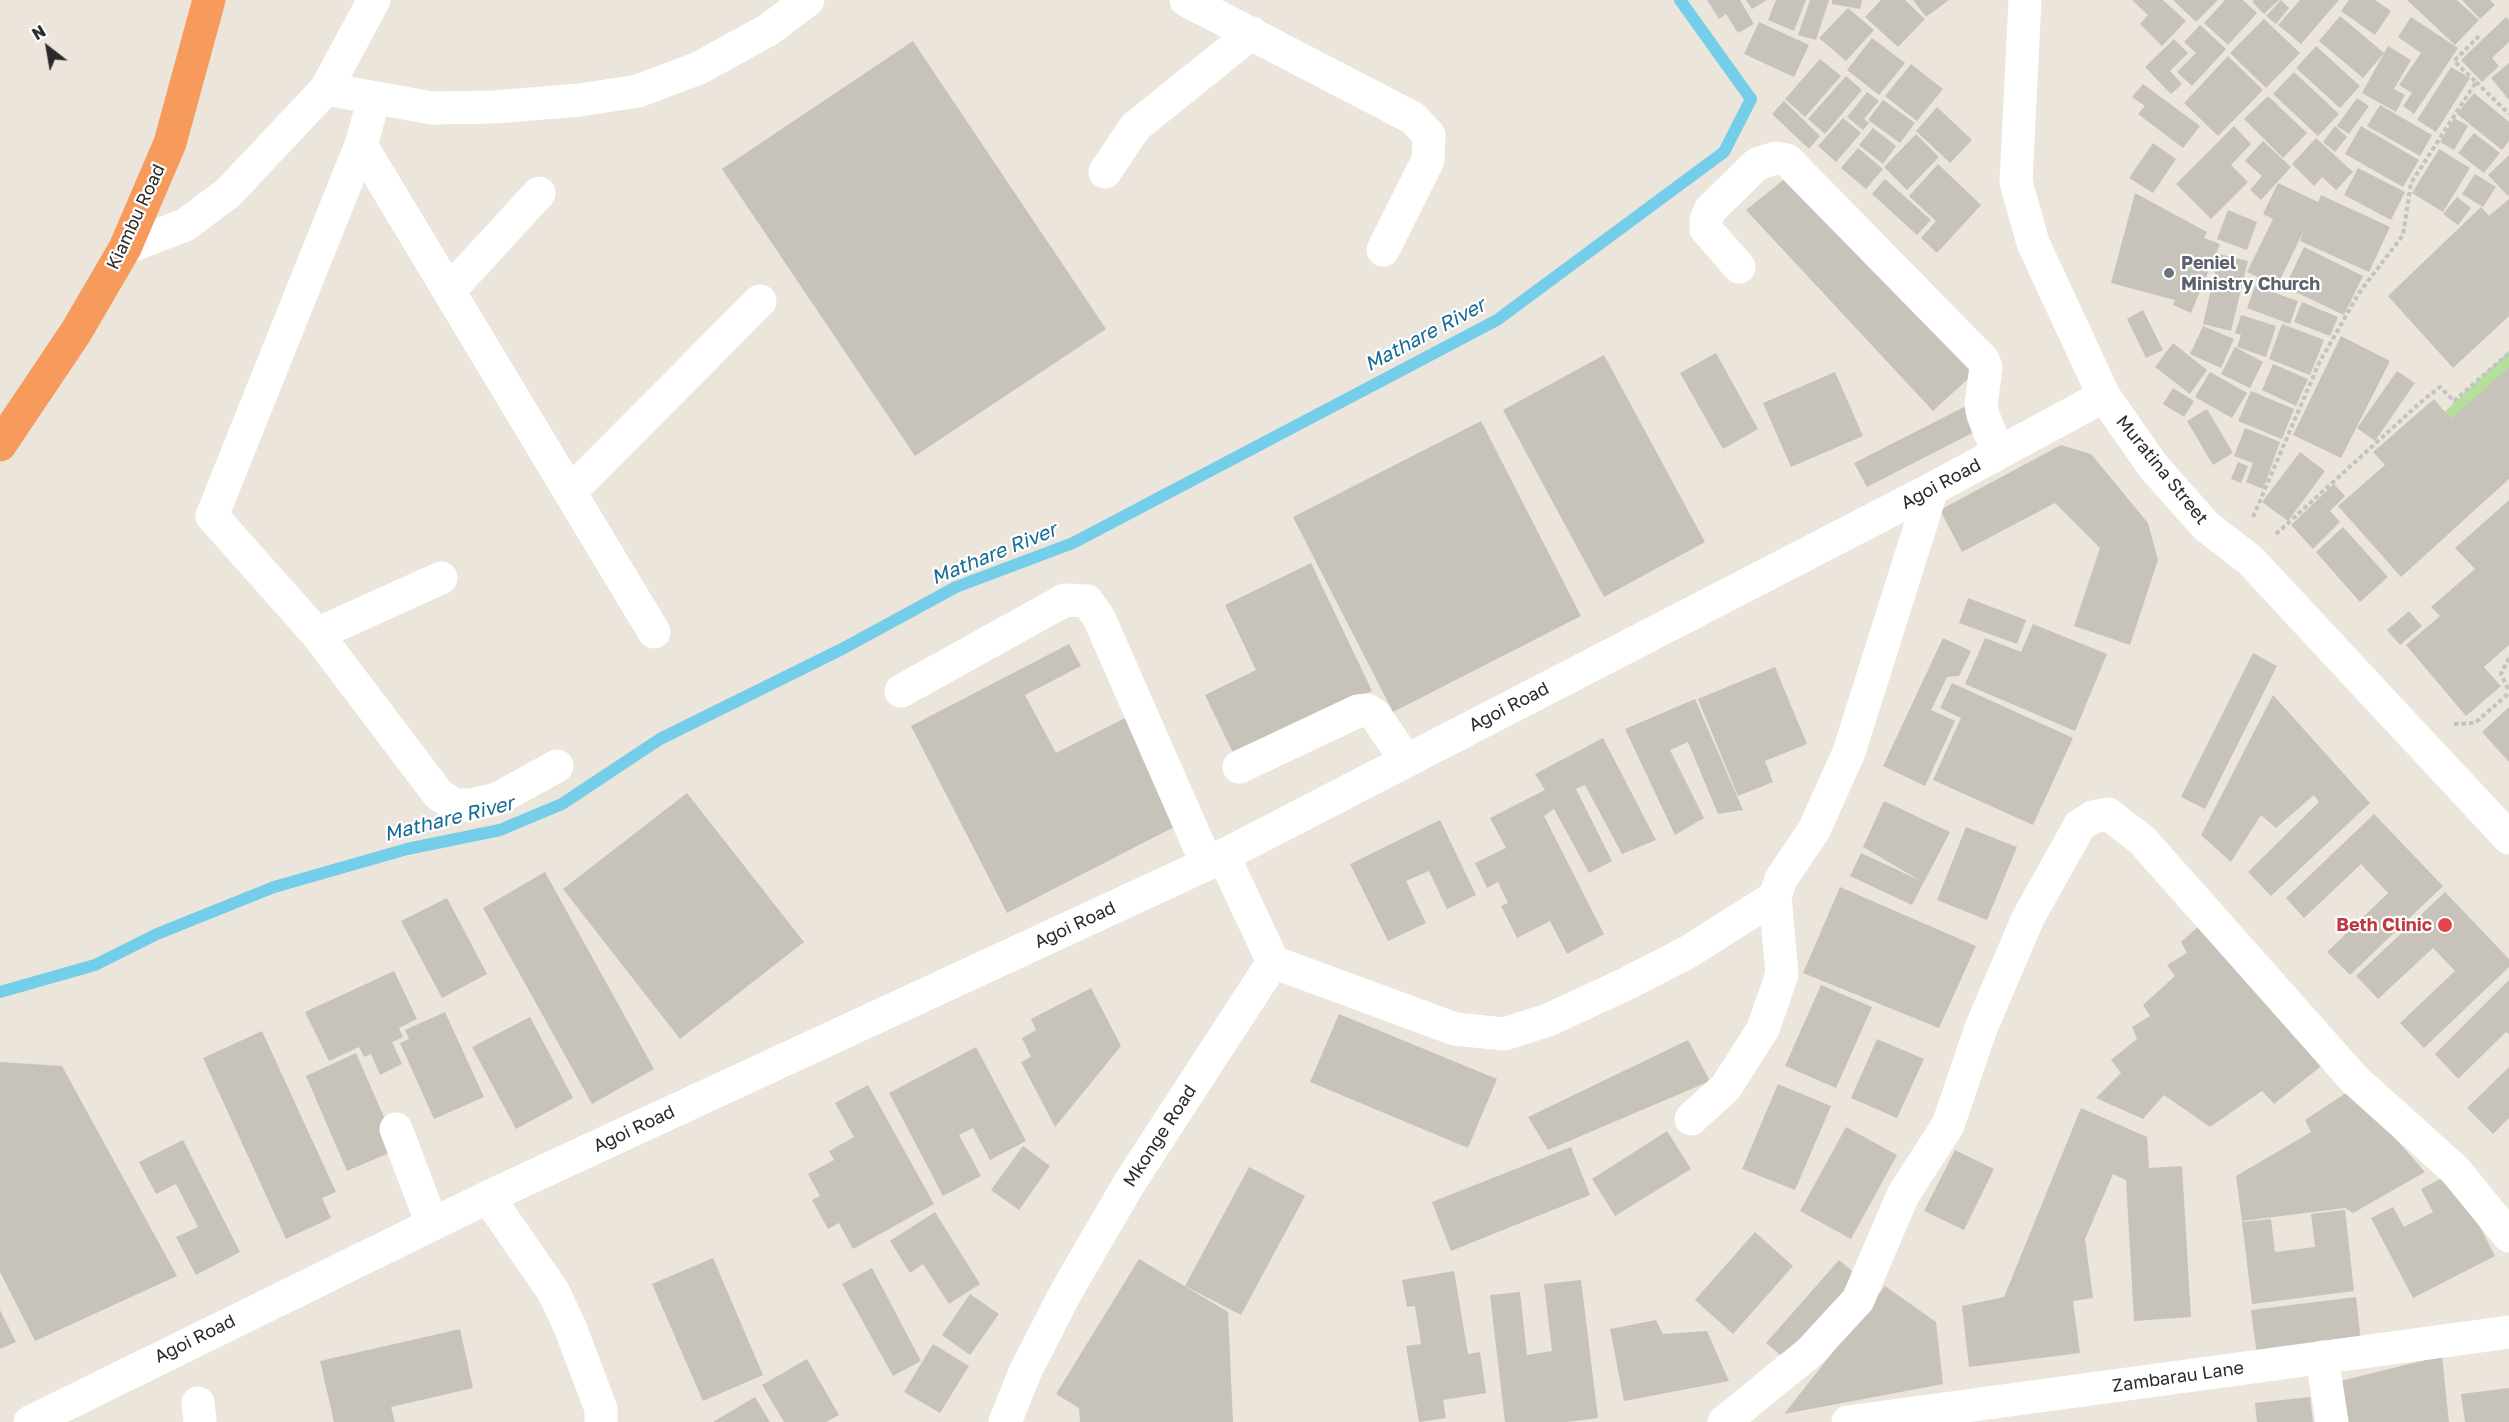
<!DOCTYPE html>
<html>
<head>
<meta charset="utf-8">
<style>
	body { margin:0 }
	#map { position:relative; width:2509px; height:1422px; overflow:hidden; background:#ebe5dc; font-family:"Golos Text",sans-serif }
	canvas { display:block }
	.north { position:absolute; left:18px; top:18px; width:60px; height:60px; -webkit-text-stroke:4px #fff; paint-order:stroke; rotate:329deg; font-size:16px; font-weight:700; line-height:24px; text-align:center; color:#2a2a2a }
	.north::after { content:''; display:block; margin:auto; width:21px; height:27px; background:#2a2a2a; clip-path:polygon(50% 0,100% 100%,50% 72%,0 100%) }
</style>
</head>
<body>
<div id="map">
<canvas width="2509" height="1422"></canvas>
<div class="north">N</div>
</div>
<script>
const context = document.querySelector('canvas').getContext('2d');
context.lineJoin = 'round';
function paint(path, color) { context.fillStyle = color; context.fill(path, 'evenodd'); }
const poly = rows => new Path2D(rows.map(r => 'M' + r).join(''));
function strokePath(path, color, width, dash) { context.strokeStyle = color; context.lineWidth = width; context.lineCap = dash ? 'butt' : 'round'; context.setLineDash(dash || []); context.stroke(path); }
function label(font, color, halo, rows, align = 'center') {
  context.font = font + ' "Golos Text",sans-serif'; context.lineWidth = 4.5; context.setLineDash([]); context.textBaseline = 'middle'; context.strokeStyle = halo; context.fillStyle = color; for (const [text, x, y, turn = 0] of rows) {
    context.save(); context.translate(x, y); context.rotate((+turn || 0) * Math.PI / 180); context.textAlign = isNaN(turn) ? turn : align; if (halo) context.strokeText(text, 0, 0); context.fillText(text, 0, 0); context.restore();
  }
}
paint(poly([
	[2509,351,2509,476,2436,420]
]), '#b4e09b');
strokePath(poly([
	[0,992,95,965,157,934,274,887,407,849,500,830,562,804,660,739,842,649,956,587,1073,543,1497,320,1724,152,1751,99,1680,0]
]), '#74cde9', 12);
paint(poly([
	[1707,0,1740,0,1754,24,1738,33,1726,14,1719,19],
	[1746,0,1767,0,1752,9],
	[1776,0,1806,0,1794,31,1768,20],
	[1810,0,1829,0,1816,40,1798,35],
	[1832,0,1862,0,1860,9,1832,4],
	[1881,0,1905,0,1925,19,1898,47,1865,17],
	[1913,0,1949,0,1926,17],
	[2132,0,2163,0,2186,21,2162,46,2140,24,2148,15],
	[2173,0,2218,0,2196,22],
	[2225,0,2243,0,2257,13,2228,45,2204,23],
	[2254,0,2279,0,2264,14,2252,2],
	[2281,0,2289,8,2276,24,2266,16],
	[2300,0,2339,0,2301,44,2278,25],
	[2349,0,2375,0,2391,11,2375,35,2341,11],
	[2407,0,2457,0,2479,20,2455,45],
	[2462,0,2490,0,2495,5,2480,19],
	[1848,8,1874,30,1846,61,1819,38],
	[2340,16,2384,53,2363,78,2319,41],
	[2411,17,2458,48,2414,114,2403,106,2412,93,2399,85,2421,53,2398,37],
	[2506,17,2509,20,2509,42,2492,58,2499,66,2482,82,2461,60],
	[2264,19,2300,53,2266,88,2230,53],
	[1759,22,1809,45,1794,77,1744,54],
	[2200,25,2226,49,2192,86,2177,72,2196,53,2184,42],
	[1872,38,1905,63,1879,95,1847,70],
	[2174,39,2188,53,2170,71,2182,84,2171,94,2145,67],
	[913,41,1106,329,915,456,722,169],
	[2316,46,2360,86,2340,108,2296,68],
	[2388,46,2411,60,2394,89,2405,95,2396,112,2362,93],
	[2228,56,2263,90,2218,136,2184,103],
	[1820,59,1841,76,1805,117,1785,99],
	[2509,63,2509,100,2491,78],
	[1911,64,1943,89,1917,121,1885,96],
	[2451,67,2470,78,2436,132,2417,120],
	[2294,72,2339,114,2318,136,2273,94],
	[1846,76,1862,90,1825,134,1808,119],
	[2143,84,2200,126,2183,148,2138,114,2145,106,2132,97],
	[1867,92,1879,101,1864,119,1869,123,1863,130,1847,117],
	[2474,93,2509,122,2509,141,2502,150,2457,114],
	[2268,96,2307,133,2283,158,2244,119],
	[2357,98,2369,106,2349,134,2337,126],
	[1883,100,1915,123,1900,143,1868,120],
	[1784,101,1820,136,1809,149,1772,114],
	[2380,105,2432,135,2420,156,2367,126],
	[1937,107,1972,140,1950,163,1916,131],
	[1843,118,1861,133,1836,162,1818,146],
	[2454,118,2468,126,2454,150,2440,142],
	[2234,126,2251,144,2231,165,2248,182,2211,219,2176,184],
	[2335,126,2347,137,2335,152,2323,142],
	[2361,126,2419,160,2403,187,2345,154],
	[1873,128,1896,146,1883,164,1859,145],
	[2474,133,2500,153,2484,173,2458,153],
	[1916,134,1939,157,1907,190,1884,167],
	[2316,138,2353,172,2336,190,2322,177,2314,186,2292,164],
	[2263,141,2291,167,2261,200,2250,190,2262,176,2245,161],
	[2153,143,2176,159,2153,193,2129,178],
	[1858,148,1883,169,1866,189,1841,168],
	[2439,149,2470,168,2443,212,2412,193],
	[2509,155,2509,194,2508,196,2488,175],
	[1938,164,1981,205,1937,253,1921,238,1936,221,1909,196],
	[2358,168,2405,192,2391,220,2344,195],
	[1793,172,1983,365,1933,411,1746,210],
	[2475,174,2496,187,2483,207,2462,194],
	[1885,179,1931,220,1917,235,1872,194],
	[2278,183,2318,202,2321,195,2390,227,2369,272,2300,241,2305,228,2277,286,2247,272,2273,219,2263,214],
	[2135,193,2207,232,2204,238,2220,244,2191,313,2173,305,2175,300,2111,283],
	[2457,197,2471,208,2458,225,2443,214],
	[2509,199,2509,316,2453,368,2388,296,2481,207,2489,216],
	[2228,210,2257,222,2247,250,2217,239],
	[2304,247,2363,276,2344,315,2285,287],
	[2219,254,2248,261,2231,331,2203,324],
	[2255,286,2298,301,2290,324,2247,308],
	[2302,302,2338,317,2330,336,2294,322],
	[2143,310,2163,350,2146,358,2127,319],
	[2241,315,2276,326,2266,357,2237,347,2241,335,2235,333],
	[2282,324,2324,340,2310,375,2269,359],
	[2203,326,2234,339,2221,368,2190,354],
	[2341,336,2390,361,2341,458,2293,435],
	[2173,343,2207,370,2190,394,2155,367],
	[2235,347,2263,362,2250,388,2221,374],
	[1716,353,1758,429,1723,449,1680,373],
	[1604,355,1705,542,1604,597,1503,410],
	[2273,364,2308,379,2296,406,2262,390],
	[2509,367,2509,479,2401,577,2338,506,2385,465,2373,452,2434,399,2451,419],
	[2397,371,2415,383,2375,441,2357,428],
	[1835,372,1863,436,1791,467,1763,403],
	[2210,372,2247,393,2232,418,2195,397],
	[2173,388,2194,401,2184,417,2163,404],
	[2251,391,2294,409,2282,439,2238,421],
	[1968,405,1980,429,1867,487,1854,463],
	[2207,409,2233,453,2213,465,2187,421],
	[1481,421,1581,616,1393,712,1293,517],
	[2245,428,2280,442,2263,489,2246,482,2253,463,2234,456],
	[2061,445,2091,454,2148,523,2158,560,2130,645,2074,626,2100,548,2055,503,1962,552,1940,510],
	[2300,452,2325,471,2288,521,2262,502],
	[2238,462,2248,466,2241,483,2231,479],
	[2334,484,2345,496,2330,511,2340,522,2313,549,2291,525],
	[2509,500,2509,645,2484,667,2501,686,2466,716,2406,645,2440,616,2431,607,2475,569,2455,548],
	[2343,527,2388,577,2360,602,2316,552],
	[1311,563,1372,691,1235,757,1205,695,1256,670,1225,605],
	[1968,598,2026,620,2017,644,1959,623],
	[2409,611,2422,626,2400,645,2387,630],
	[2033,624,2107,654,2075,731,1965,684,1985,638,2021,652],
	[1943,638,1971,651,1959,676,1947,677,1931,710,1955,721,1925,786,1883,766],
	[1069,644,1081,666,1025,695,1056,753,1125,718,1165,795,1176,826,1007,913,911,726],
	[2253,653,2277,666,2205,809,2181,797],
	[1775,667,1807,744,1765,761,1773,782,1738,796,1698,699],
	[1952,683,2073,738,2033,825,1933,780,1961,718,1940,708],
	[2273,695,2370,803,2271,896,2248,872,2319,802,2314,795,2276,828,2261,815,2231,862,2201,835],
	[1695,699,1743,810,1718,814,1688,742,1670,750,1704,818,1675,835,1625,729],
	[2509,707,2509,762,2482,732],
	[1603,738,1656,840,1622,854,1585,785,1576,789,1612,861,1589,873,1554,809,1544,816,1604,934,1567,954,1550,921,1517,938,1501,906,1508,903,1498,882,1487,888,1475,863,1506,848,1490,818,1545,790,1535,774],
	[687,793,804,942,680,1039,563,889],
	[1884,801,1950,832,1912,905,1850,876,1861,853,1921,881,1863,847],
	[2374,814,2443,886,2350,975,2327,952,2388,893,2361,864,2304,918,2286,898],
	[1440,820,1476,895,1447,909,1429,871,1406,881,1426,923,1388,941,1350,864],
	[1966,827,2017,847,1987,920,1937,900],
	[545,872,654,1069,592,1104,483,908],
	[1840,887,1976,946,1939,1028,1803,973],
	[2445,892,2509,959,2509,967,2424,1048,2400,1023,2455,971,2433,948,2378,999,2356,976],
	[447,898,487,974,442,998,401,921],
	[2200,925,2325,1063,2274,1104,2262,1091,2210,1127,2164,1095,2143,1119,2096,1098,2121,1073,2111,1060,2137,1039,2132,1027,2150,1016,2143,1005,2175,976,2167,965,2187,953,2181,942],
	[394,971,417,1019,399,1028,403,1037,392,1042,402,1064,380,1075,371,1054,364,1057,359,1047,329,1061,305,1012],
	[2509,980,2509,1034,2506,1032,2458,1079,2435,1054],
	[1821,985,1872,1007,1836,1088,1785,1066],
	[1091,988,1121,1046,1055,1127,1021,1062,1031,1057,1022,1038,1036,1030,1031,1019],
	[445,1012,484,1097,434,1119,400,1043,409,1039,405,1030],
	[1339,1014,1497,1079,1468,1148,1310,1082],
	[530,1017,573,1098,516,1129,472,1047],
	[262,1031,336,1192,322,1198,331,1218,286,1239,203,1058],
	[1877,1039,1924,1059,1897,1118,1851,1098],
	[1688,1040,1710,1081,1548,1150,1528,1117],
	[976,1047,1026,1141,990,1160,973,1128,959,1135,981,1176,943,1196,889,1093],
	[356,1053,398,1149,347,1171,306,1076],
	[0,1062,62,1066,177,1276,35,1341,0,1272],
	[2509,1067,2509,1118,2493,1134,2467,1108],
	[1778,1084,1831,1106,1795,1190,1742,1169],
	[868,1085,934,1204,853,1249,839,1223,828,1229,812,1200,820,1196,808,1174,834,1160,829,1151,854,1137,835,1103],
	[2352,1089,2425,1172,2353,1213,2345,1208,2242,1221,2236,1176,2311,1132,2305,1120],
	[2081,1108,2147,1137,2149,1168,2182,1166,2191,1317,2134,1321,2126,1180,2113,1174,2085,1239,2093,1298,2073,1301,2080,1353,1969,1367,1962,1306,2004,1297],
	[1846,1127,1897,1155,1851,1239,1800,1211],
	[1667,1131,1691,1169,1615,1216,1592,1179],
	[183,1140,240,1252,196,1275,176,1237,198,1227,176,1184,156,1194,139,1162],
	[1023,1146,1050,1166,1019,1210,991,1190],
	[1571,1147,1590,1195,1451,1251,1432,1202],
	[1955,1150,1994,1169,1964,1230,1924,1211],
	[1249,1167,1305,1196,1241,1315,1185,1286],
	[2452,1173,2495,1256,2413,1298,2371,1218,2393,1207,2404,1227,2433,1212,2421,1189],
	[2345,1210,2354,1291,2252,1304,2242,1222,2271,1219,2275,1252,2315,1247,2311,1214],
	[935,1212,980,1284,949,1304,923,1264,910,1273,890,1241],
	[1755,1232,1793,1266,1733,1334,1695,1300],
	[713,1258,763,1375,703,1401,652,1284],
	[1139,1259,1228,1312,1233,1422,1080,1422,1079,1408,1056,1394],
	[1839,1260,1863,1280,1790,1363,1766,1343],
	[872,1268,921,1361,893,1376,842,1284],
	[1454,1271,1468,1354,1480,1352,1486,1393,1443,1400,1446,1418,1419,1422,1406,1346,1421,1344,1415,1306,1407,1307,1402,1280],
	[1581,1280,1598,1418,1567,1422,1505,1422,1490,1295,1520,1292,1527,1355,1552,1351,1544,1284],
	[1885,1286,1936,1322,1943,1384,1784,1414],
	[970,1294,999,1314,970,1355,942,1335],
	[2356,1297,2361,1343,2257,1356,2251,1310],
	[0,1310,16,1342,0,1349],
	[1656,1320,1663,1334,1707,1331,1729,1381,1624,1401,1610,1329],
	[460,1329,473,1388,391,1407,395,1422,334,1422,320,1361],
	[933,1344,969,1366,940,1413,904,1392],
	[2442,1356,2449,1422,2348,1422,2340,1381],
	[807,1359,839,1415,826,1422,784,1422,762,1385],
	[2509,1388,2509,1422,2465,1422,2461,1394],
	[755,1397,770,1422,713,1422],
	[2310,1397,2313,1422,2257,1422,2255,1403]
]), '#c7c3bb');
strokePath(poly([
	[2476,82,2509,114],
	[2253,517,2319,363,2359,293,2403,235,2411,183,2476,82,2454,61,2479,36],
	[2276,534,2422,401,2440,387,2454,401,2509,353],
	[2509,658,2501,674,2509,691],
	[2454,724,2475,723,2509,693]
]), '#c3c3c3', 4, [4.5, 3]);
strokePath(poly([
	[1186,0,1413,118,1429,135,1428,160,1383,250],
	[2025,0,2016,182,2033,243,2104,396,2153,466,2206,526,2250,560,2509,838],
	[326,89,432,108,494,107,580,100,638,91,699,68,768,30,808,0],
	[374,99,361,145,212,516,317,634,441,578],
	[361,145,654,632],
	[1105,172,1135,127,1252,33],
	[125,248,185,225,228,193,326,89,374,0],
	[1739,267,1706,229,1706,220,1710,210,1757,164,1776,158,1787,160,1983,360,1986,367,1981,405,1983,415,1998,453],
	[450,290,539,193],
	[570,492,760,301],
	[317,634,439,795,455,805,470,805,497,799,557,766],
	[901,691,1065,600,1087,601,1099,618,1207,864],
	[1239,767,1358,711,1367,710,1375,715,1406,760],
	[1273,962,1455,1029,1504,1034,1548,1020,1626,984,1688,952,1775,897,1781,879,1814,830,1849,752,1932,489],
	[1691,1119,1726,1087,1763,1029,1782,974,1775,897],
	[396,1129,432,1224],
	[488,1197,553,1291,570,1327,601,1409,601,1422],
	[2322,1357,2332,1422],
	[198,1403,200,1422],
	[30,1422,488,1197,1207,864,1932,489,2104,396],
	[1005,1422,1026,1370,1066,1292,1130,1182,1273,962,1223,855],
	[1724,1422,1810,1352,1858,1300,1903,1195,1948,1125,1981,1028,2028,918,2080,825,2093,817,2108,814,2142,840,2354,1079,2455,1170,2509,1236],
	[1848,1422,2509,1332]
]), '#fff', 33);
strokePath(poly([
	[0,445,76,332,125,248,170,143,209,0]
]), '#f79b5c', 33);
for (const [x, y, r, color] of [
	[2169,273,6,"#6b7280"],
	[2445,925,8,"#e0444e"]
]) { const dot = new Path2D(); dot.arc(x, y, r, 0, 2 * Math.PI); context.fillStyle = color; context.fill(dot); strokePath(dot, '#fff', 2); }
label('18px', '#2a2a2a', '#fff', [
	["Kiambu Road",136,217,-65],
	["Muratina Street",2162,470,51],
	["Agoi Road",1941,484,-28],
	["Agoi Road",1509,707,-27],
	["Agoi Road",1075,925,-25],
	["Agoi Road",634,1129,-25],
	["Mkonge Road",1160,1136,-57],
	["Agoi Road",195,1339,-26],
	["Zambarau Lane",2178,1377,-8]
]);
label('bold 18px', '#5b616d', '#fff', [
	["Peniel",2181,263],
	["Ministry Church",2181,284]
], 'left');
label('bold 18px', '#be3a42', '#fff', [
	["Beth Clinic",2432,925]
], 'right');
label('italic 20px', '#136b95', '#fff', [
	["Mathare River",1425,335,-28],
	["Mathare River",994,554,-22],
	["Mathare River",449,819,-14]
]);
</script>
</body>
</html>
